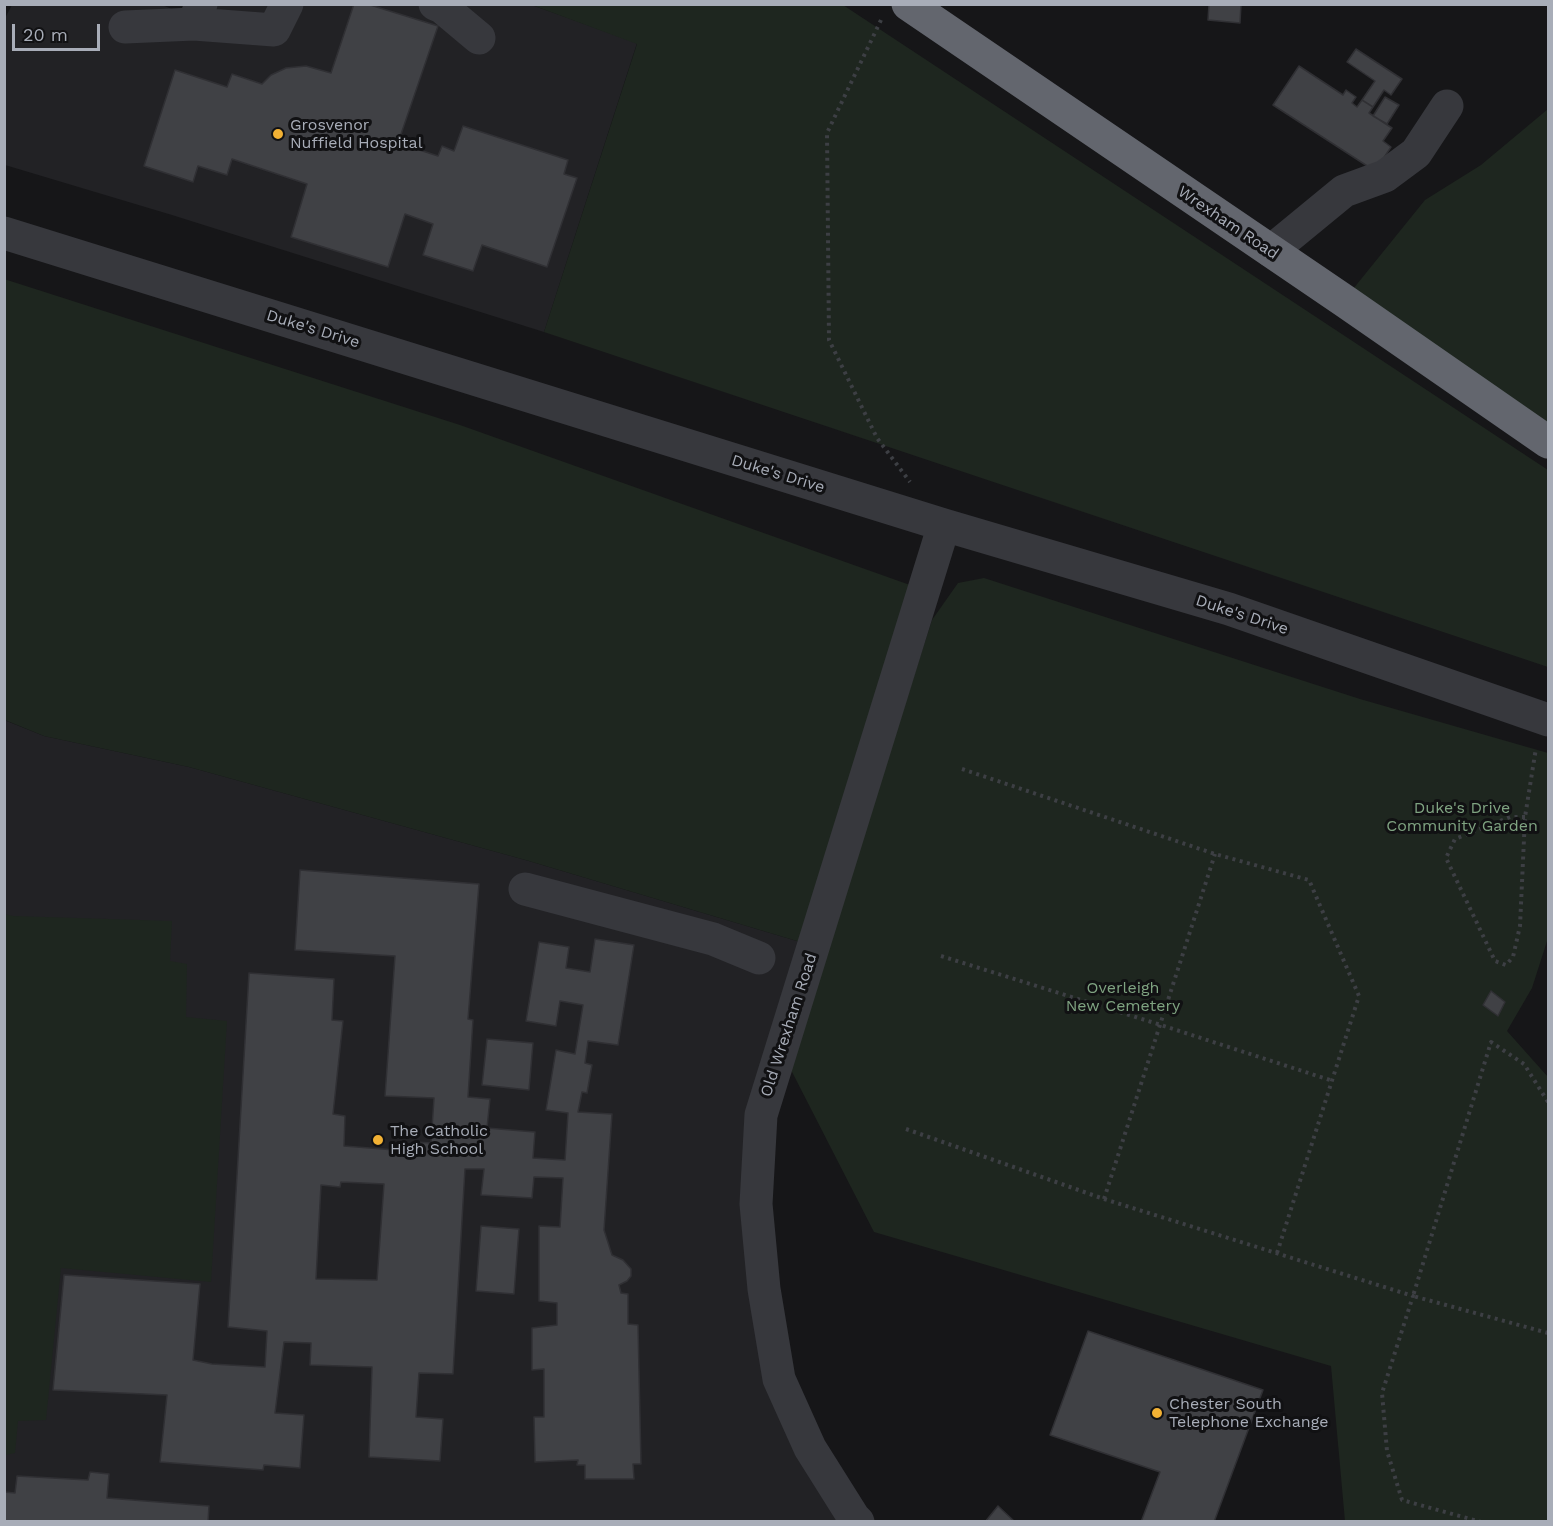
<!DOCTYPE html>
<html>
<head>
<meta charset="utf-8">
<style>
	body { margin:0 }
	#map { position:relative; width:1553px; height:1526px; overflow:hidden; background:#161618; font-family:"Work Sans",sans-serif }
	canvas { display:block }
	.frame { position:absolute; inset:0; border:6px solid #a8adb8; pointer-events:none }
	.scale { position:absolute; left:12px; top:24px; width:88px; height:27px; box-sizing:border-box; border:3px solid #a8adb8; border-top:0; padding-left:8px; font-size:18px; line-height:21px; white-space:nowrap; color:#a8adb8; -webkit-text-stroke:4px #111113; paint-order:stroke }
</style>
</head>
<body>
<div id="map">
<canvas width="1553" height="1526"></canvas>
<div class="frame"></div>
<div class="scale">20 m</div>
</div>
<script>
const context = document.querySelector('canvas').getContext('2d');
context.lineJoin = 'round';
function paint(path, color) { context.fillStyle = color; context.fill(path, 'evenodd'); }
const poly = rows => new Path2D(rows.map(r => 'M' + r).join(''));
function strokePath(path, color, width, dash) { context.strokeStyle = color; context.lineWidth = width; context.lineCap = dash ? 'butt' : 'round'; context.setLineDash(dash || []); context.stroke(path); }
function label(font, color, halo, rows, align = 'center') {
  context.font = font + ' "Work Sans",sans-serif'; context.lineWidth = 6; context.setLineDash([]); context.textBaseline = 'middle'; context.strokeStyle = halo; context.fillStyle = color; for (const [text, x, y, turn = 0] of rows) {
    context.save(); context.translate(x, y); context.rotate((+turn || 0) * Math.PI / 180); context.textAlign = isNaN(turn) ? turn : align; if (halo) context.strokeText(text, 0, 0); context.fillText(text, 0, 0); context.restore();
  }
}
paint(poly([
	[189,4,532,5,637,43,544,332,172,215,5,165,4,20,12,5,162,5,184,14],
	[4,720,44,736,189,767,529,861,807,944,747,1242,839,1521,5,1521]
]), '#222225');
paint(poly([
	[532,5,843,5,1548,470,1548,667,544,332,637,44],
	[1548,109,1548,438,1349,294,1425,200,1481,165],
	[4,279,460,425,910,585,807,944,529,861,189,767,44,736,5,720],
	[984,578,1360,699,1548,753,1548,938,1532,988,1507,1031,1548,1077,1548,1521,1345,1521,1331,1366,874,1232,789,1066,932,620,958,583],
	[4,914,13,916,172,921,170,961,187,964,186,1017,227,1021,211,1282,61,1268,46,1420,18,1421,15,1453,5,1455]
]), '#1e261f');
const building = poly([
	[354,4,367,4,438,26,398,143,438,156,442,146,454,151,463,126,568,160,564,174,577,178,547,267,482,245,473,271,423,255,433,224,405,214,388,267,291,237,307,184,232,159,227,175,198,166,193,182,144,166,175,70,227,87,232,74,262,84,271,75,286,68,306,66,331,73,354,4],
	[1209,4,1241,4,1240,23,1208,20,1209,4],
	[1356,49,1402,79,1391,95,1384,90,1373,107,1362,100,1375,81,1347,62,1356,49],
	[1299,66,1343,95,1346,90,1356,97,1352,103,1357,107,1362,100,1373,107,1369,113,1392,128,1383,141,1391,147,1375,171,1273,105,1299,66],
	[1385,97,1399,105,1387,124,1373,116,1385,97],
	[300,870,479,884,468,1019,473,1020,468,1097,490,1099,487,1128,535,1132,533,1158,565,1160,568,1113,546,1110,556,1050,575,1054,583,1005,560,1001,556,1026,526,1021,539,942,569,947,566,968,590,972,595,939,634,945,618,1045,588,1041,585,1063,592,1065,587,1093,582,1092,578,1112,612,1114,604,1230,612,1255,623,1260,631,1269,631,1276,627,1281,619,1285,621,1293,628,1294,628,1324,638,1325,641,1464,633,1464,634,1479,585,1479,585,1465,577,1465,578,1460,535,1462,534,1417,544,1417,544,1369,532,1370,532,1328,557,1325,557,1303,539,1301,539,1226,560,1227,563,1178,534,1177,532,1198,481,1195,484,1169,465,1169,453,1374,419,1373,416,1417,443,1419,440,1461,369,1457,372,1367,310,1365,311,1343,284,1342,275,1413,304,1415,300,1468,264,1465,263,1470,160,1462,167,1395,53,1390,64,1275,200,1284,193,1360,212,1364,265,1367,267,1331,228,1327,249,973,334,979,332,1020,343,1021,333,1114,345,1116,344,1146,408,1151,416,1142,431,1143,434,1098,385,1096,395,956,295,950,300,870],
	[341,1182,384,1184,377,1280,316,1279,321,1185,340,1187,341,1182],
	[1491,991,1505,1002,1498,1016,1483,1005,1491,991],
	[487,1039,533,1043,529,1090,482,1085,487,1039],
	[481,1226,519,1229,514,1294,476,1291,481,1226],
	[1088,1331,1263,1390,1214,1522,1141,1522,1160,1472,1050,1435,1088,1331],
	[90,1472,109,1474,107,1498,209,1506,208,1522,4,1522,4,1492,15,1493,17,1476,88,1480,90,1472],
	[998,1506,1015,1522,985,1522,998,1506]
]);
paint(building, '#404145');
strokePath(building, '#303034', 1.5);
strokePath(poly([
	[881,20,827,133,829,340,877,438,910,482],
	[962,769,1215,854,1309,880,1359,996,1277,1253],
	[1525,817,1510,817,1455,839,1446,858,1495,961,1506,965,1513,957,1520,926,1525,817,1536,748],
	[941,956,1161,1025,1333,1081],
	[1548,1102,1524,1064,1491,1042,1413,1296,1548,1333],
	[906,1129,1104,1199,1413,1296,1382,1393,1387,1451,1402,1500,1481,1522],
	[1104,1199,1215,854]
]), '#3d3f44', 4, [3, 4.5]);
strokePath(poly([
	[435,4,442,7,479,38],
	[194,24,274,30,287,4],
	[125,27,194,24,201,4],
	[4,233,944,525,1229,609,1548,720],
	[1271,251,1344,191,1385,176,1416,153,1447,106],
	[525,889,713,939,759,958],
	[858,1522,854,1518,810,1448,779,1379,764,1289,756,1204,761,1115,944,525]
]), '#37383d', 33);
strokePath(poly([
	[908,4,1346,302,1548,442]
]), '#63666e', 33);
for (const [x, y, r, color] of [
	[278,134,6,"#f2b134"],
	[378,1140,6,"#f2b134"],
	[1157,1413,6,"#f2b134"]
]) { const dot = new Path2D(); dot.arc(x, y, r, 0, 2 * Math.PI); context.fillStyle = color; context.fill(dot); strokePath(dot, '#111113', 2); }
label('16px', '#a8adb8', '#111113', [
	["Grosvenor",290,125],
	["Nuffield Hospital",290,143],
	["The Catholic",390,1131],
	["High School",390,1149],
	["Chester South",1169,1404],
	["Telephone Exchange",1169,1422]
], 'left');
label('16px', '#a8adb8', '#111113', [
	["Wrexham Road",1228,223,34],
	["Duke's Drive",313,329,17],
	["Duke's Drive",778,474,17],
	["Duke's Drive",1242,615,18],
	["Old Wrexham Road",789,1025,-72]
]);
label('16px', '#7fa381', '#111113', [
	["Duke's Drive",1462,808],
	["Community Garden",1462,826],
	["Overleigh",1123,988],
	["New Cemetery",1123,1006]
]);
</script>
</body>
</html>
